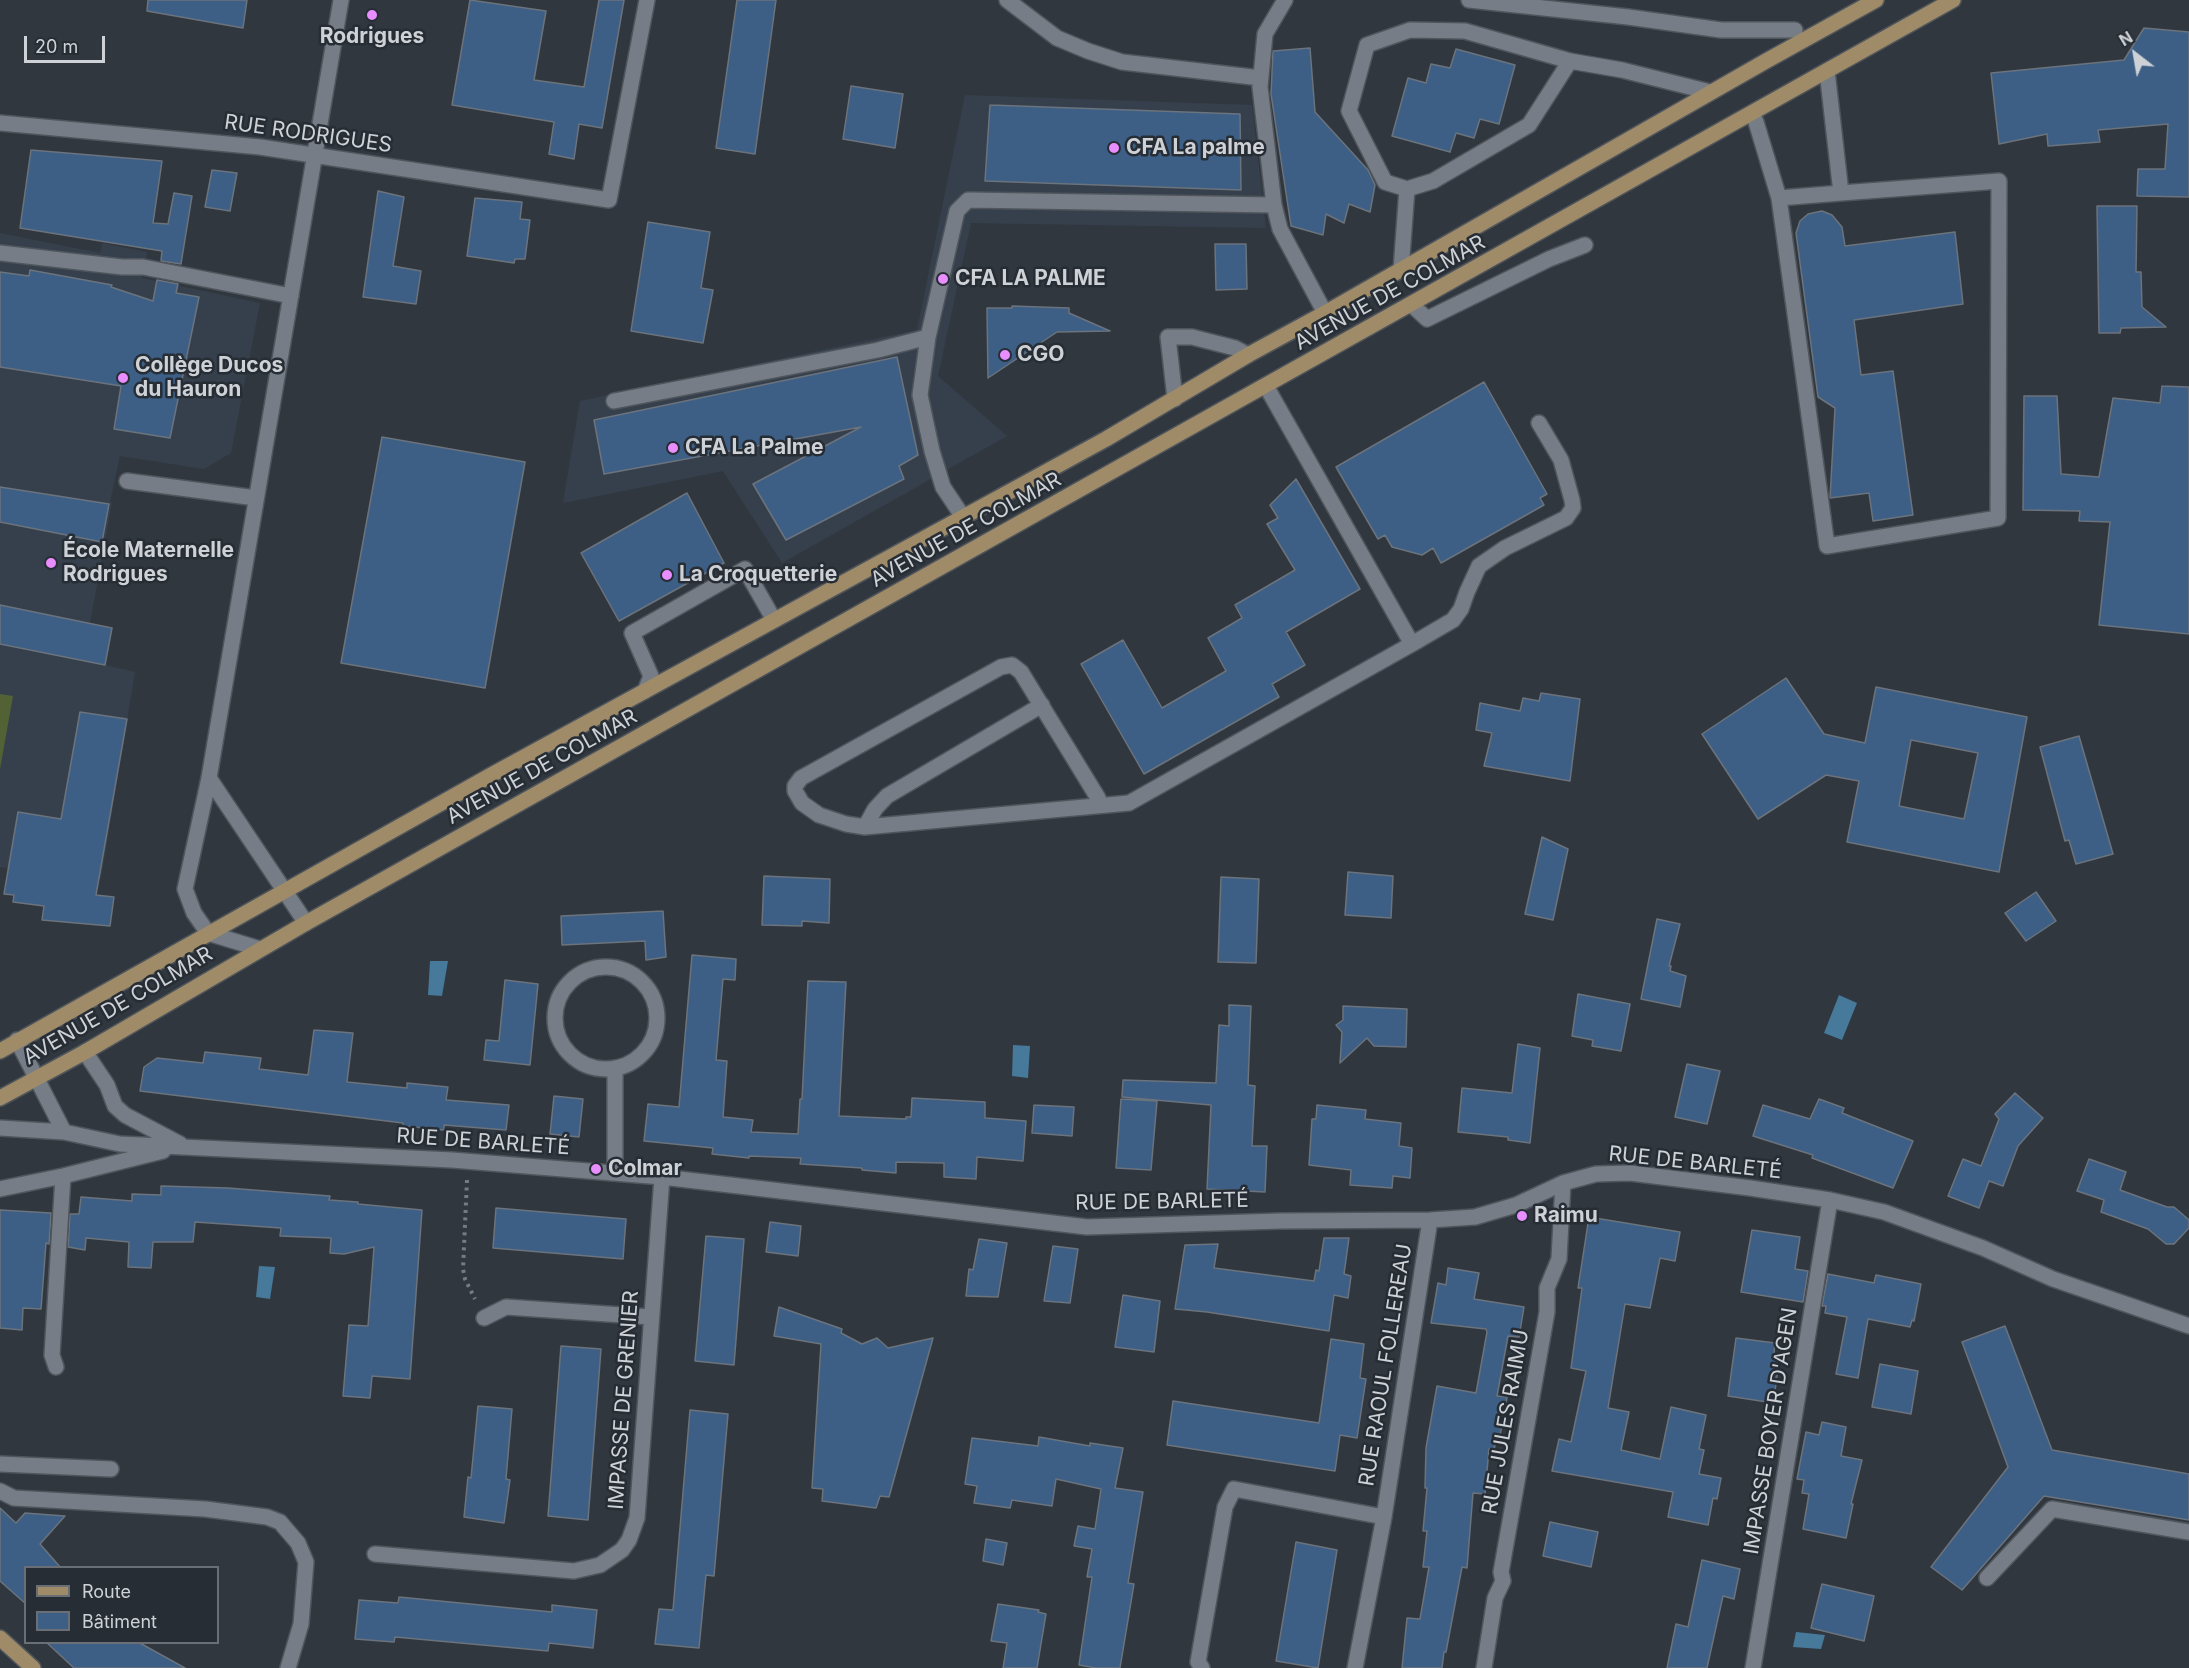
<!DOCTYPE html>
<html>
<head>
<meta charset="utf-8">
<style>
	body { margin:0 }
	#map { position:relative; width:2189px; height:1668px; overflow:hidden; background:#31373f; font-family:Inter,sans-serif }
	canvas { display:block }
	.legend { position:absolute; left:24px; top:1566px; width:195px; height:78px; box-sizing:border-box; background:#272d35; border:2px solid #6a6f76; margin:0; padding:8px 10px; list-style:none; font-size:18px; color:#ced2d7 }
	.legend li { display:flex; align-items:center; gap:12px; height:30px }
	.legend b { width:30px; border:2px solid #6a6f76 }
	.north { position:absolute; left:2105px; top:24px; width:60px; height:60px; -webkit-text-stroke:4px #272d35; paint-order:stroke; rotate:329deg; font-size:16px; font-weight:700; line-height:24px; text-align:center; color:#ced2d7 }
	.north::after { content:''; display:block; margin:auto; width:21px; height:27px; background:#ced2d7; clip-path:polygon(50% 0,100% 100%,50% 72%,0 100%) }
	.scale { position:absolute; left:24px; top:36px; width:81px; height:27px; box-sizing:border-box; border:3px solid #ced2d7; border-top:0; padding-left:8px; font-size:18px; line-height:21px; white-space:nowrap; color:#ced2d7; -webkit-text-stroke:4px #272d35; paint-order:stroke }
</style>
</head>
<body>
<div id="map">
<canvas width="2189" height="1668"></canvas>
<ul class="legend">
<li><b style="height:8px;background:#9f8b67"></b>Route</li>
<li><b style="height:16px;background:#3d5f86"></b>Bâtiment</li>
</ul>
<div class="north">N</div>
<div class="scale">20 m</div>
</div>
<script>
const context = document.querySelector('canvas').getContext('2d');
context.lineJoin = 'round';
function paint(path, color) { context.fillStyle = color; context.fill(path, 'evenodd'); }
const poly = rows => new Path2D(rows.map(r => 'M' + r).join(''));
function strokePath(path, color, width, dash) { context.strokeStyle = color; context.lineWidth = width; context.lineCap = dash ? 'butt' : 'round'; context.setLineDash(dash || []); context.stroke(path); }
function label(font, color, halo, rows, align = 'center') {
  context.font = font + ' Inter,sans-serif'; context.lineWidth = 5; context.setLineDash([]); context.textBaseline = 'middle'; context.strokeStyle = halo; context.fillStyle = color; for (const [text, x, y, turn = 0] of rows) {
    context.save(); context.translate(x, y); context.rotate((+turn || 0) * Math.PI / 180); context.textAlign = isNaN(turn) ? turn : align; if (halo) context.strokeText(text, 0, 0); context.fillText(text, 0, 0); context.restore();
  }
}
paint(poly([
	[965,95,1252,105,1266,228,971,223,938,376,1007,436,782,563,723,471,563,503,580,401,917,330],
	[0,233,100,253,102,243,147,252,142,278,260,303,231,453,204,469,120,456,110,502,112,503,90,623,112,629,105,665,135,672,101,879,0,867]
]), '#36404d');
paint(poly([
	[0,694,13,696,0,769]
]), '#536235');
paint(poly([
	[430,961,448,961,442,996,428,995],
	[1839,995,1857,1003,1842,1040,1824,1033],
	[1013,1045,1030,1046,1028,1078,1012,1076],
	[259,1266,275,1267,270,1299,256,1297],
	[1796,1632,1825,1635,1821,1649,1793,1647]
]), '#47799b');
const building = poly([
	[148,0,247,0,243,28,147,11,148,0],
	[470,0,546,11,534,80,584,87,599,0,624,0,602,128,579,124,574,159,549,154,554,122,452,105,470,0],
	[737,0,776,0,755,154,716,148,737,0],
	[2144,28,2189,32,2189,197,2137,196,2138,169,2165,169,2168,124,2098,130,2100,142,2048,146,2047,134,1999,144,1991,73,2124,60,2144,28],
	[1310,48,1315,112,1368,170,1375,185,1370,212,1349,204,1344,223,1326,214,1323,235,1291,226,1271,94,1273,51,1310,48],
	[1456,49,1515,65,1499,124,1480,119,1474,138,1456,133,1450,152,1392,136,1408,78,1426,83,1431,64,1450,68,1456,49],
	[851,86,903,94,895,148,843,139,851,86],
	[990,105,1240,114,1241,190,985,181,990,105],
	[31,150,162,161,153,223,168,224,174,193,192,196,181,264,161,261,162,251,20,228,31,150],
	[212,170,237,173,230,211,205,207,212,170],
	[378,191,404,197,393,266,421,271,416,304,363,297,378,191],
	[475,198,522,202,520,219,530,220,525,259,515,259,514,263,467,256,475,198],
	[2097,206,2137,206,2136,272,2141,272,2142,307,2166,327,2121,328,2120,333,2099,333,2097,206],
	[1822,211,1832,215,1842,227,1845,246,1955,232,1963,304,1854,320,1861,375,1893,371,1913,515,1873,521,1869,493,1830,498,1835,408,1818,397,1796,233,1800,221,1808,214,1822,211],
	[648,222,710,232,701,288,713,290,703,343,631,331,648,222],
	[1215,244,1246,244,1247,289,1216,290,1215,244],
	[30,270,112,285,111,287,153,301,157,280,178,284,176,293,199,297,170,438,114,429,121,386,0,367,0,272,29,276,30,270],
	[1012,306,1069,308,1069,313,1110,331,1057,332,988,378,987,308,1012,308,1012,306],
	[897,357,918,455,899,466,904,479,786,540,753,484,861,427,604,474,594,420,897,357],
	[1484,382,1547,494,1540,498,1544,505,1441,563,1433,548,1422,555,1392,547,1385,535,1378,539,1336,467,1484,382],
	[2162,386,2189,387,2189,634,2099,625,2110,522,2079,521,2080,511,2023,510,2024,396,2057,396,2061,474,2099,477,2113,398,2160,403,2162,386],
	[382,437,525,462,485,688,341,663,382,437],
	[1296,479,1360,589,1286,632,1305,665,1272,684,1279,697,1144,774,1081,664,1123,640,1162,708,1226,671,1208,638,1242,618,1235,605,1295,570,1267,524,1278,518,1270,505,1296,479],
	[0,487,109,504,102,542,0,522,0,487],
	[687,493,724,563,619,621,581,553,687,493],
	[0,605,112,628,105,665,0,644,0,605],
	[1786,678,1824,734,1865,743,1876,687,2027,717,1999,872,1847,842,1859,781,1826,775,1758,819,1702,734,1786,678],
	[1911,740,1978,753,1964,819,1899,806,1911,740],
	[1541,693,1580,699,1570,781,1484,766,1492,733,1476,730,1480,703,1520,711,1523,698,1539,701,1541,693],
	[80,712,127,719,96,895,114,897,110,926,42,920,44,906,13,902,14,895,4,894,18,812,61,819,80,712],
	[2079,736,2113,854,2076,864,2069,840,2065,841,2040,747,2079,736],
	[1542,837,1568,849,1553,920,1525,914,1542,837],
	[1348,872,1393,876,1391,918,1345,915,1348,872],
	[764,876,830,879,829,923,802,921,802,926,762,925,764,876],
	[1221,877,1259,879,1256,963,1218,962,1221,877],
	[2036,892,2056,921,2026,941,2005,913,2036,892],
	[663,911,666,957,646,960,645,941,562,945,561,916,663,911],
	[1657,919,1680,924,1669,966,1671,966,1670,971,1686,976,1680,1007,1641,999,1657,919],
	[692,955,736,959,735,980,723,979,716,1060,727,1061,723,1117,753,1120,751,1132,798,1134,800,1099,802,1099,808,981,846,982,839,1116,906,1119,906,1117,911,1117,912,1098,985,1102,985,1118,1026,1121,1023,1161,977,1157,976,1179,944,1177,944,1163,896,1162,896,1173,862,1170,862,1168,800,1164,801,1158,749,1156,749,1158,712,1154,713,1148,644,1141,648,1104,679,1107,692,955],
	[505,980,538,984,530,1065,484,1060,486,1040,499,1041,505,980],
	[1578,994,1630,1004,1621,1051,1592,1046,1593,1040,1572,1036,1578,994],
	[1229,1005,1251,1006,1248,1085,1255,1086,1252,1146,1267,1146,1265,1192,1207,1189,1211,1105,1122,1097,1123,1080,1216,1083,1219,1025,1229,1026,1229,1005],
	[1343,1006,1407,1009,1406,1047,1374,1046,1367,1038,1340,1063,1342,1032,1336,1025,1343,1020,1343,1006],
	[314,1030,353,1033,347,1082,407,1088,407,1083,448,1087,446,1100,509,1105,506,1130,444,1125,444,1130,403,1126,403,1123,140,1091,144,1067,157,1058,203,1063,205,1052,261,1058,259,1069,308,1075,314,1030],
	[1518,1044,1540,1048,1530,1143,1508,1140,1508,1137,1458,1132,1462,1088,1512,1093,1518,1044],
	[1687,1064,1720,1071,1707,1124,1675,1117,1687,1064],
	[2015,1093,2043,1118,2018,1146,2003,1186,1989,1181,1979,1208,1948,1196,1963,1159,1981,1166,1999,1119,1995,1114,2015,1093],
	[554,1096,583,1099,579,1137,550,1134,554,1096],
	[1121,1099,1157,1101,1151,1170,1116,1168,1121,1099],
	[1819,1099,1844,1108,1842,1113,1913,1141,1893,1188,1812,1158,1813,1155,1753,1136,1763,1105,1810,1119,1819,1099],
	[1034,1105,1074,1107,1072,1136,1032,1133,1034,1105],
	[1317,1105,1366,1110,1365,1119,1401,1123,1399,1146,1412,1148,1410,1178,1393,1176,1392,1188,1350,1185,1351,1170,1309,1165,1312,1119,1316,1119,1317,1105],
	[2089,1159,2126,1172,2120,1190,2167,1207,2174,1207,2189,1220,2189,1228,2174,1244,2166,1244,2148,1229,2101,1212,2104,1200,2077,1191,2089,1159],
	[161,1186,228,1188,330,1196,329,1200,358,1202,358,1204,422,1210,410,1379,372,1376,370,1398,343,1396,349,1325,368,1326,374,1247,344,1254,330,1253,331,1238,280,1236,281,1228,195,1222,193,1242,153,1242,151,1268,128,1267,129,1242,86,1238,85,1250,68,1247,70,1214,79,1214,81,1197,132,1201,132,1194,161,1195,161,1186],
	[496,1208,626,1219,623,1259,493,1248,496,1208],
	[0,1210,51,1213,49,1244,46,1243,41,1309,23,1308,22,1330,0,1328,0,1210],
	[1589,1217,1680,1232,1675,1261,1660,1258,1650,1308,1625,1304,1608,1408,1629,1412,1621,1450,1660,1459,1671,1407,1706,1415,1699,1449,1704,1450,1699,1474,1721,1478,1717,1499,1713,1498,1708,1525,1668,1517,1673,1492,1552,1471,1559,1439,1571,1442,1586,1371,1571,1368,1582,1288,1578,1288,1589,1217],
	[770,1222,801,1226,798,1256,766,1252,770,1222],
	[1752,1230,1800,1237,1795,1269,1808,1271,1803,1302,1741,1292,1752,1230],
	[706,1236,744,1239,734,1365,695,1361,706,1236],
	[1324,1238,1349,1238,1344,1274,1351,1276,1348,1298,1334,1295,1329,1331,1207,1312,1175,1309,1185,1245,1218,1244,1214,1268,1314,1281,1316,1270,1319,1271,1324,1238],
	[979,1239,1007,1243,998,1297,966,1296,969,1269,973,1270,979,1239],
	[1053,1246,1078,1249,1070,1303,1044,1301,1053,1246],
	[1448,1268,1479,1273,1474,1299,1524,1307,1519,1337,1508,1336,1497,1396,1507,1397,1500,1436,1497,1435,1494,1450,1489,1449,1485,1494,1473,1493,1467,1568,1462,1567,1446,1652,1444,1652,1442,1668,1402,1668,1407,1618,1420,1619,1429,1567,1423,1567,1427,1531,1423,1531,1427,1488,1425,1488,1426,1448,1437,1386,1476,1393,1487,1332,1486,1329,1431,1323,1438,1283,1446,1285,1448,1268],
	[1828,1274,1874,1283,1876,1275,1921,1284,1914,1321,1912,1320,1910,1327,1868,1319,1858,1378,1836,1374,1847,1317,1825,1313,1826,1306,1822,1306,1828,1274],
	[1123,1295,1160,1301,1154,1352,1115,1347,1123,1295],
	[779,1307,842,1329,841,1333,862,1344,877,1338,888,1348,933,1338,889,1497,880,1496,876,1508,822,1501,823,1489,812,1488,821,1344,774,1336,779,1307],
	[2005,1326,2052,1450,2189,1474,2189,1520,2044,1496,1962,1590,1931,1567,2008,1467,1962,1342,2005,1326],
	[1736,1338,1775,1343,1774,1354,1780,1354,1775,1391,1769,1390,1767,1402,1728,1396,1736,1338],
	[1331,1339,1364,1344,1360,1378,1366,1379,1357,1438,1340,1435,1335,1471,1167,1445,1173,1401,1319,1423,1331,1339],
	[561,1346,601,1349,588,1520,548,1516,561,1346],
	[1880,1364,1918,1371,1911,1414,1872,1407,1880,1364],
	[478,1406,512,1409,506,1479,510,1480,504,1523,464,1517,468,1477,471,1478,478,1406],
	[690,1410,728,1414,714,1576,706,1575,699,1648,655,1644,659,1609,673,1610,690,1410],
	[1822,1422,1846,1427,1841,1456,1862,1460,1851,1504,1853,1504,1846,1538,1803,1529,1809,1494,1802,1493,1804,1480,1797,1479,1806,1432,1819,1435,1822,1422],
	[1039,1437,1090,1446,1090,1443,1123,1448,1115,1488,1143,1492,1128,1583,1134,1584,1120,1668,1096,1668,1079,1665,1092,1577,1087,1577,1092,1549,1074,1546,1078,1526,1095,1529,1101,1489,1056,1479,1052,1506,1012,1500,1010,1508,974,1503,977,1486,965,1484,972,1438,1038,1446,1039,1437],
	[0,1508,16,1523,25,1513,65,1516,40,1544,61,1568,26,1568,26,1604,0,1581,0,1508],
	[1550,1522,1598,1532,1591,1567,1543,1556,1550,1522],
	[986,1539,1007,1543,1003,1565,983,1561,986,1539],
	[1296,1542,1337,1550,1318,1668,1276,1661,1296,1542],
	[1702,1560,1740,1569,1734,1599,1723,1596,1707,1668,1667,1668,1676,1624,1688,1627,1702,1560],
	[1822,1584,1874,1596,1864,1641,1811,1628,1822,1584],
	[399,1597,552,1612,552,1605,597,1610,593,1648,549,1643,548,1651,395,1637,394,1642,355,1639,359,1600,398,1603,399,1597],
	[998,1604,1039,1610,1038,1612,1046,1614,1037,1668,1003,1668,1007,1643,991,1641,998,1604],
	[46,1642,138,1642,185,1668,74,1668,46,1642]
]);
paint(building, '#3d5f86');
strokePath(building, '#6b737c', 1.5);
const minor = poly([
	[1007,0,1057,38,1088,51,1122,62,1261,78],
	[1285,0,1265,34,1260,87,1274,205,1280,229,1325,313],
	[1469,0,1628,17,1721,30,1795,30],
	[1570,61,1529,125,1433,181,1407,189,1385,182,1349,111,1367,45,1410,30,1465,31,1570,61,1622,70,1710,92],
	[1752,113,1756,122,1779,198,1827,546,1998,518,1999,181,1841,193,1827,71],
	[0,123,260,147,609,200,647,0],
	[1779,198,1841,193],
	[0,253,122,267,143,267,291,296],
	[1401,270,1407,189],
	[1412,305,1427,319,1549,259,1585,245],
	[1175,399,1168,337,1192,337,1235,348,1248,355],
	[614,401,878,350,928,337],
	[127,481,256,498],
	[963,517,943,487,932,451,920,395,928,337,957,211,968,200,1274,205],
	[1412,644,1453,620,1461,609,1467,592,1479,566,1505,548,1566,518,1573,508,1572,500,1561,460,1539,423],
	[645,691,651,676,632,633,745,569,774,620],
	[209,778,306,923],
	[1100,805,1098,798,1021,672,1012,665,1001,667,801,778,795,786,795,791,802,803,819,815,846,824,865,827,1129,803,1412,644,1266,386],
	[865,827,875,809,887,796,1042,705],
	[260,949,208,933,194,913,185,889,209,778,341,0],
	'555 1018a51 51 0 1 1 102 0a51 51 0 1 1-102 0Z',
	[17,1040,64,1132],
	[85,1052,107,1085,115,1106,125,1115,180,1144],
	[0,1128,64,1132,120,1144,452,1160,662,1177,1087,1227,1280,1221,1430,1220,1475,1217,1516,1205,1563,1183,1596,1174,1630,1173,1750,1188,1830,1200,1884,1212,1983,1248,2053,1279,2189,1326],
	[615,1173,615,1068],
	[0,1189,63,1176],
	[484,1318,506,1307,651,1317],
	[56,1367,52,1355,63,1176,163,1151],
	[0,1464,111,1469],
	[0,1491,14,1498,205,1509,267,1517,280,1522,298,1543,306,1562,301,1624,288,1668],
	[375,1554,574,1571,600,1565,622,1550,629,1540,637,1518,662,1177],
	[1987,1578,2052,1509,2189,1532],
	[1202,1668,1198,1662,1225,1507,1234,1489,1384,1517],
	[1355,1668,1384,1517,1430,1220],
	[1484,1668,1495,1598,1503,1581,1501,1572,1547,1312,1547,1288,1559,1259,1563,1183],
	[1753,1668,1830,1200]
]);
const major = poly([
	[0,1051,493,774,1106,439,1248,355,1325,313,1766,61,1876,0],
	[0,1098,85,1052,306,923,1953,0],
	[0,1638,33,1668]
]);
strokePath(minor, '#4f555b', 18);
strokePath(major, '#4f555b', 18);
strokePath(poly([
	[467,1180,463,1269,465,1279,475,1299]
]), '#767b82', 4, [3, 4.5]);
strokePath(minor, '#767d86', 15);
strokePath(major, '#9f8b67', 15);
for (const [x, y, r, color] of [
	[372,15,6,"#e88eff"],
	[1114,148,6,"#e88eff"],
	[943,279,6,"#e88eff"],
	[1005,355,6,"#e88eff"],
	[123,378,6,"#e88eff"],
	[673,448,6,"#e88eff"],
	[51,563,6,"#e88eff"],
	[667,575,6,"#e88eff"],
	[596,1169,6,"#e88eff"],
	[1522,1216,6,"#e88eff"]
]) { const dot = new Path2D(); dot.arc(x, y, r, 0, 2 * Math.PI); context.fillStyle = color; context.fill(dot); strokePath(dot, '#272d35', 2); }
label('bold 21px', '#ced2d7', '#272d35', [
	["Rodrigues",372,37,"center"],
	["CFA La palme",1126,148],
	["CFA LA PALME",955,279],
	["CGO",1017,355],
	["Collège Ducos",135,366],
	["du Hauron",135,390],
	["CFA La Palme",685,448],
	["École Maternelle",63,551],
	["Rodrigues",63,575],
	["La Croquetterie",679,575],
	["Colmar",608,1169],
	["Raimu",1534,1216]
], 'left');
label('21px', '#ced2d7', '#272d35', [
	["RUE RODRIGUES",308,134,8],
	["AVENUE DE COLMAR",1390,293,-29],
	["AVENUE DE COLMAR",966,530,-29],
	["AVENUE DE COLMAR",542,767,-29],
	["AVENUE DE COLMAR",118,1006,-30],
	["RUE DE BARLETÉ",483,1142,4],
	["RUE DE BARLETÉ",1695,1163,6],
	["RUE DE BARLETÉ",1162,1202,-1],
	["RUE RAOUL FOLLEREAU",1386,1365,-81],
	["IMPASSE DE GRENIER",624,1400,-86],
	["RUE JULES RAIMU",1506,1422,-80],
	["IMPASSE BOYER D'AGEN",1771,1431,-81]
]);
</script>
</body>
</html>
